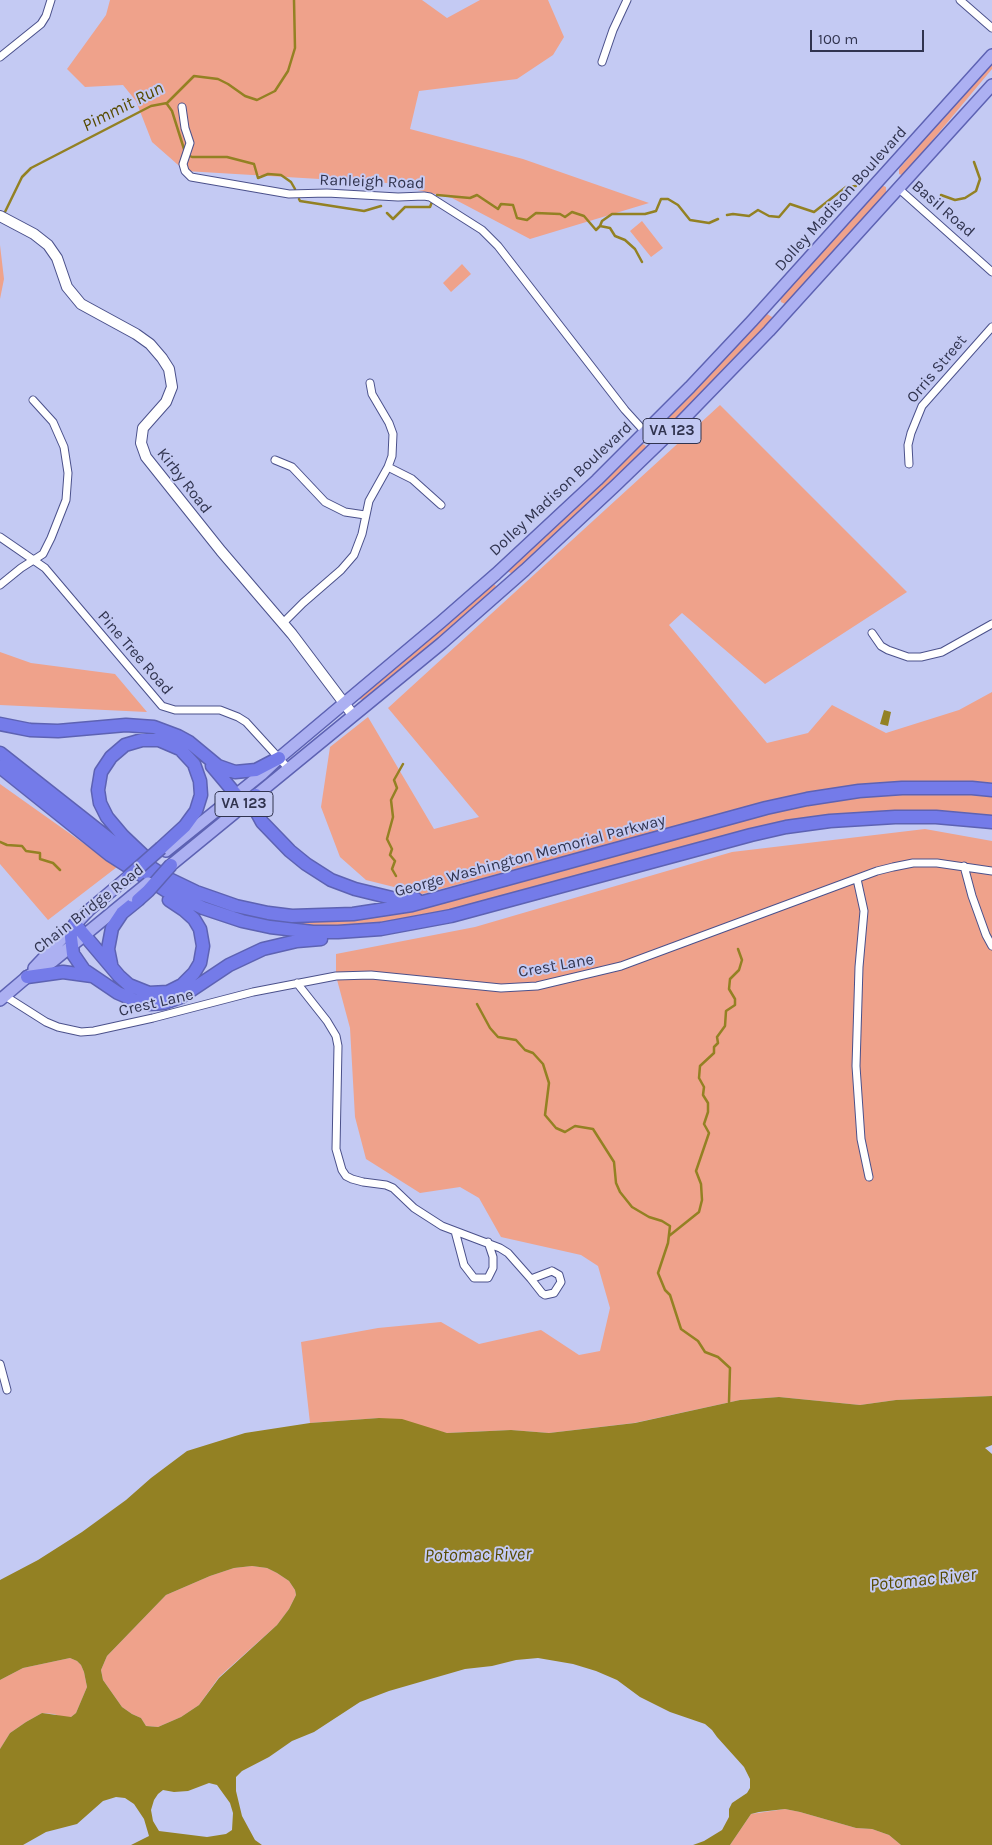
<!DOCTYPE html>
<html>
<head>
<meta charset="utf-8">
<style>
	body { margin:0 }
	#map { position:relative; width:992px; height:1845px; overflow:hidden; background:#c4caf3; font-family:Karla,sans-serif }
	canvas { display:block }
	.scale { position:absolute; left:810px; top:30px; width:114px; height:22px; box-sizing:border-box; border:2px solid #31344f; border-top:0; padding-left:6px; font-size:15px; line-height:18px; white-space:nowrap; color:#31344f; -webkit-text-stroke:4px #c4caf3; paint-order:stroke }
</style>
</head>
<body>
<div id="map">
<canvas width="992" height="1845"></canvas>
<div class="scale">100 m</div>
</div>
<script>
const context = document.querySelector('canvas').getContext('2d');
context.lineJoin = 'round';
function paint(path, color) { context.fillStyle = color; context.fill(path, 'evenodd'); }
const poly = rows => new Path2D(rows.map(r => 'M' + r).join(''));
function strokePath(path, color, width, dash) { context.strokeStyle = color; context.lineWidth = width; context.lineCap = dash ? 'butt' : 'round'; context.setLineDash(dash || []); context.stroke(path); }
function label(font, color, halo, rows, align = 'center') {
  context.font = font + ' Karla,sans-serif'; context.lineWidth = 4; context.setLineDash([]); context.textBaseline = 'middle'; context.strokeStyle = halo; context.fillStyle = color; for (const [text, x, y, turn = 0] of rows) {
    context.save(); context.translate(x, y); context.rotate((+turn || 0) * Math.PI / 180); context.textAlign = isNaN(turn) ? turn : align; if (halo) context.strokeText(text, 0, 0); context.fillText(text, 0, 0); context.restore();
  }
}
paint(poly([
	[110,0,422,0,447,18,480,0,548,0,564,37,553,55,517,79,419,91,410,129,523,159,649,203,530,239,452,198,387,183,185,171,152,142,136,101,123,85,85,87,67,69,106,15],
	[992,61,992,69,906,172,902,175,899,174,899,169],
	[881,185,886,187,886,194,789,302,785,304,781,302,780,296],
	[642,221,663,248,651,257,630,231],
	[0,245,4,279,0,299],
	[462,264,471,274,451,292,443,283],
	[767,314,772,317,772,321,662,433,656,432,655,429,762,315],
	[720,405,907,592,765,684,682,613,669,625,767,743,808,733,832,705,886,733,959,710,992,692,992,785,830,790,629,839,422,894,366,880,340,857,321,807,330,747,368,717,434,829,479,817,388,708],
	[640,443,645,445,647,449,513,574,507,571],
	[493,583,496,586,494,590,459,622,372,695,364,700,358,699,358,697],
	[0,652,31,663,115,674,147,712,0,705],
	[0,784,117,867,48,920,0,864],
	[875,793,992,794,992,818,842,815,443,914,373,925,309,928,264,921,264,917,331,920,804,803],
	[925,829,992,841,992,1396,896,1400,860,1405,779,1397,740,1400,634,1423,549,1433,511,1430,447,1433,379,1418,310,1423,301,1342,378,1328,441,1322,479,1344,541,1330,579,1355,600,1351,610,1308,598,1266,581,1255,501,1237,479,1198,460,1187,420,1193,366,1159,355,1117,350,1028,336,976,336,954,475,927,732,852],
	[252,1566,267,1568,277,1573,289,1581,295,1590,296,1595,289,1609,277,1625,219,1677,199,1705,181,1717,158,1727,146,1726,141,1718,132,1714,122,1707,103,1680,101,1670,107,1656,166,1595,210,1576,234,1568],
	[70,1658,77,1661,81,1665,84,1672,87,1687,76,1713,71,1717,62,1717,54,1714,42,1713,26,1722,10,1733,0,1749,0,1680,23,1668],
	[785,1809,800,1812,856,1828,872,1829,889,1835,901,1845,730,1845,751,1814]
]), '#efa28b');
paint(poly([
	[884,710,891,712,888,726,880,724],
	[992,1396,992,1445,985,1448,992,1454,992,1845,901,1845,889,1835,872,1829,856,1828,800,1812,785,1809,759,1812,751,1814,730,1845,693,1845,704,1841,722,1830,729,1817,729,1809,732,1803,747,1793,750,1788,750,1779,744,1767,717,1737,712,1730,705,1724,670,1712,640,1697,617,1680,596,1671,573,1664,538,1658,516,1660,492,1666,465,1669,389,1691,360,1702,314,1732,292,1741,269,1757,242,1771,236,1777,236,1791,242,1816,255,1840,262,1845,131,1845,149,1836,144,1819,134,1804,125,1798,116,1797,103,1801,77,1824,46,1832,23,1845,0,1845,0,1749,10,1733,26,1722,42,1713,71,1717,76,1713,87,1687,84,1672,81,1665,77,1661,70,1658,23,1668,0,1680,0,1580,38,1560,82,1532,126,1500,151,1478,187,1451,245,1433,310,1423,379,1418,402,1419,447,1433,511,1430,549,1433,635,1423,740,1400,779,1397,860,1405,896,1400],
	[252,1566,267,1568,277,1573,289,1581,295,1590,296,1595,289,1609,277,1625,219,1678,199,1705,181,1717,158,1727,146,1726,141,1718,132,1714,122,1707,103,1680,101,1670,107,1656,166,1595,210,1576,234,1568],
	[209,1783,217,1785,230,1803,233,1813,232,1830,226,1834,207,1837,159,1831,153,1821,151,1810,154,1800,158,1794,163,1790,174,1792,188,1791]
]), '#938123');
strokePath(poly([
	[167,104,172,111,184,149],
	[190,156,192,157,227,157,254,164,258,178,268,174,281,175,291,182,295,189],
	[437,195,470,198,477,195,498,209,501,204,513,205,517,218,527,220,536,213,560,214,565,217,572,212,584,216,596,230,600,226,602,221,612,214,645,214,656,211,661,199,668,199,678,205,690,220,709,223,718,219],
	[941,195,955,200,965,198,976,191,980,179,974,162],
	[299,199,300,201,364,211,381,206],
	[387,213,393,219,405,207,430,207,432,202],
	[727,215,733,214,749,216,758,210,769,216,779,217,790,204,814,212,846,187,856,186],
	[3,216,22,177,31,168,151,106,167,103,194,76,218,79,228,84,245,96,257,100,275,91,288,71,295,48,294,0],
	[600,226,610,228,615,236,625,240,635,249,642,262],
	[0,842,7,845,22,846,26,851,40,853,40,859,53,863,60,870],
	[396,876,392,869,395,861,390,855,392,849,387,839,393,817,391,800,397,788,394,780,403,764],
	[477,1004,490,1028,498,1037,516,1040,525,1050,533,1053,543,1064,549,1083,545,1115,556,1128,565,1132,575,1126,593,1129,614,1162,616,1183,620,1192,632,1207,649,1217,662,1221,670,1226,668,1243,658,1273,665,1290,670,1295,681,1329,698,1341,705,1352,718,1357,730,1368,729,1402],
	[669,1236,699,1212,702,1200,701,1184,696,1171,709,1133,704,1124,708,1112,708,1103,703,1095,704,1087,699,1078,700,1066,714,1053,714,1047,718,1043,717,1037,725,1026,726,1011,735,1005,735,999,729,989,730,979,739,970,742,960,738,949]
]), '#938123', 2.5);
const street = poly([
	[960,0,992,28],
	[0,57,41,24,46,16,51,0],
	[602,62,613,30,627,0],
	[182,107,185,128,190,143,183,164,185,171,191,177,289,194,327,193,398,197,424,196,430,197,482,230,498,246,625,410,645,432],
	[898,188,992,272],
	[275,460,292,467,325,502,345,512,365,515],
	[909,464,908,445,911,433,922,406,992,327],
	[388,467,412,479,441,505],
	[0,537,45,568,162,706,175,710,220,710,238,717,246,722,288,768],
	[0,585,21,568,43,554,51,538,66,500,68,473,64,447,53,422,33,400],
	[283,623,303,603,341,570,354,555,362,534,369,501,388,467,392,456,393,434,389,423,372,394,370,383],
	[872,633,881,646,888,650,908,657,921,657,942,652,992,624],
	[964,866,972,896,986,935,992,946],
	[857,879,864,911,859,967,856,1066,861,1139,869,1177],
	[297,983,327,1021,336,1036,338,1046,336,1149,342,1170,346,1176,352,1179,363,1182,386,1185,393,1188,414,1208,442,1226,500,1248,508,1253,531,1279],
	[5,996,46,1022,58,1027,81,1032,94,1031,153,1018,253,992,336,976,371,975,501,988,537,986,621,966,877,871,893,867,913,863,937,863,992,871],
	[455,1231,464,1265,474,1278,488,1278,493,1268,493,1257,488,1242],
	[552,1271,559,1275,561,1282,554,1293,545,1295,542,1293,531,1279,552,1271],
	[0,1364,7,1390]
]);
const secondary = poly([
	[0,216,34,234,48,245,57,258,67,287,81,304,136,334,150,344,162,358,169,369,172,387,166,402,143,428,141,443,146,457,221,551,292,634,353,715]
]);
const primary = poly([
	[166,851,262,774,279,758,441,622,496,574,597,480,690,387,752,321,992,55],
	[171,865,442,643,525,570,616,485,675,428,769,331,992,85],
	[34,968,89,910,128,877],
	[0,1000,27,977,53,961,132,896]
]);
const highway = poly([
	[0,724,30,730,58,731,126,725,154,727,178,736,189,742,218,766,235,772,256,770,279,758],
	[0,753,118,846,169,879,196,892,236,906,268,913,292,916,353,914,412,905,766,808,807,799,859,791,902,788,972,788,992,790],
	[212,766,244,804],
	[0,767,110,855,165,890,203,908,242,921,270,927,313,932,338,932,381,929,451,916,751,835,786,827,830,821,895,817,936,817,992,822],
	[256,795,256,811,262,822,290,851,306,864,331,880,355,889,392,898,416,899],
	[143,855,123,836,107,817,100,803,98,790,101,772,111,757,125,745,142,740,159,740,180,749,194,764,200,781,201,795,196,811,185,826,161,848],
	[75,924,119,976,129,985,149,993,168,992,182,985,194,973,200,963,203,946,200,929,194,919,184,910,169,900],
	[70,929,73,954,84,970,118,993,134,1000,149,1004,164,1003,181,997,229,965,263,949,297,941,321,939],
	[111,964,108,949,112,928,122,913,138,900],
	[27,977,63,972,92,976]
]);
strokePath(street, '#4b518b', 9);
strokePath(secondary, '#4b518b', 12);
strokePath(primary, '#5d62b3', 14);
strokePath(highway, '#5d62b3', 15);
strokePath(street, '#fff', 7);
strokePath(secondary, '#fff', 10);
strokePath(primary, '#acb0f2', 11);
strokePath(highway, '#747be9', 12);
const primaryBridge = poly([
	[132,896,148,883]
]);
const highwayBridge = poly([
	[128,877,161,848],
	[138,900,148,891,171,865]
]);
strokePath(primaryBridge, '#5d62b3', 14, []);
strokePath(highwayBridge, '#5d62b3', 15, []);
strokePath(primaryBridge, '#acb0f2', 11);
strokePath(highwayBridge, '#747be9', 12);
for (const [x, y, w] of [
	[672,431,58],
	[244,804,58]
]) { const box = new Path2D(); box.roundRect(x - w / 2, y - 12.5, w, 25, 4); context.fillStyle = '#c4caf3'; context.fill(box); strokePath(box, '#31344f', 1); }
label('bold 15px', '#31344f', null, [
	["VA 123",672,431],
	["VA 123",244,804]
]);
label('16px', '#31344f', '#c4caf3', [
	["Ranleigh Road",372,182,2],
	["Dolley Madison Boulevard",841,199,-48],
	["Basil Road",943,209,41],
	["Orris Street",937,369,-50],
	["Kirby Road",184,481,52],
	["Dolley Madison Boulevard",561,489,-43],
	["Pine Tree Road",135,653,49],
	["George Washington Memorial Parkway",530,856,-15],
	["Chain Bridge Road",89,909,-38],
	["Crest Lane",556,966,-10],
	["Crest Lane",156,1003,-13]
]);
label('italic 18px', '#564a00', '#c4caf3', [
	["Pimmit Run",123,107,-27],
	["Potomac River",478,1555,-1],
	["Potomac River",923,1580,-6]
]);
</script>
</body>
</html>
